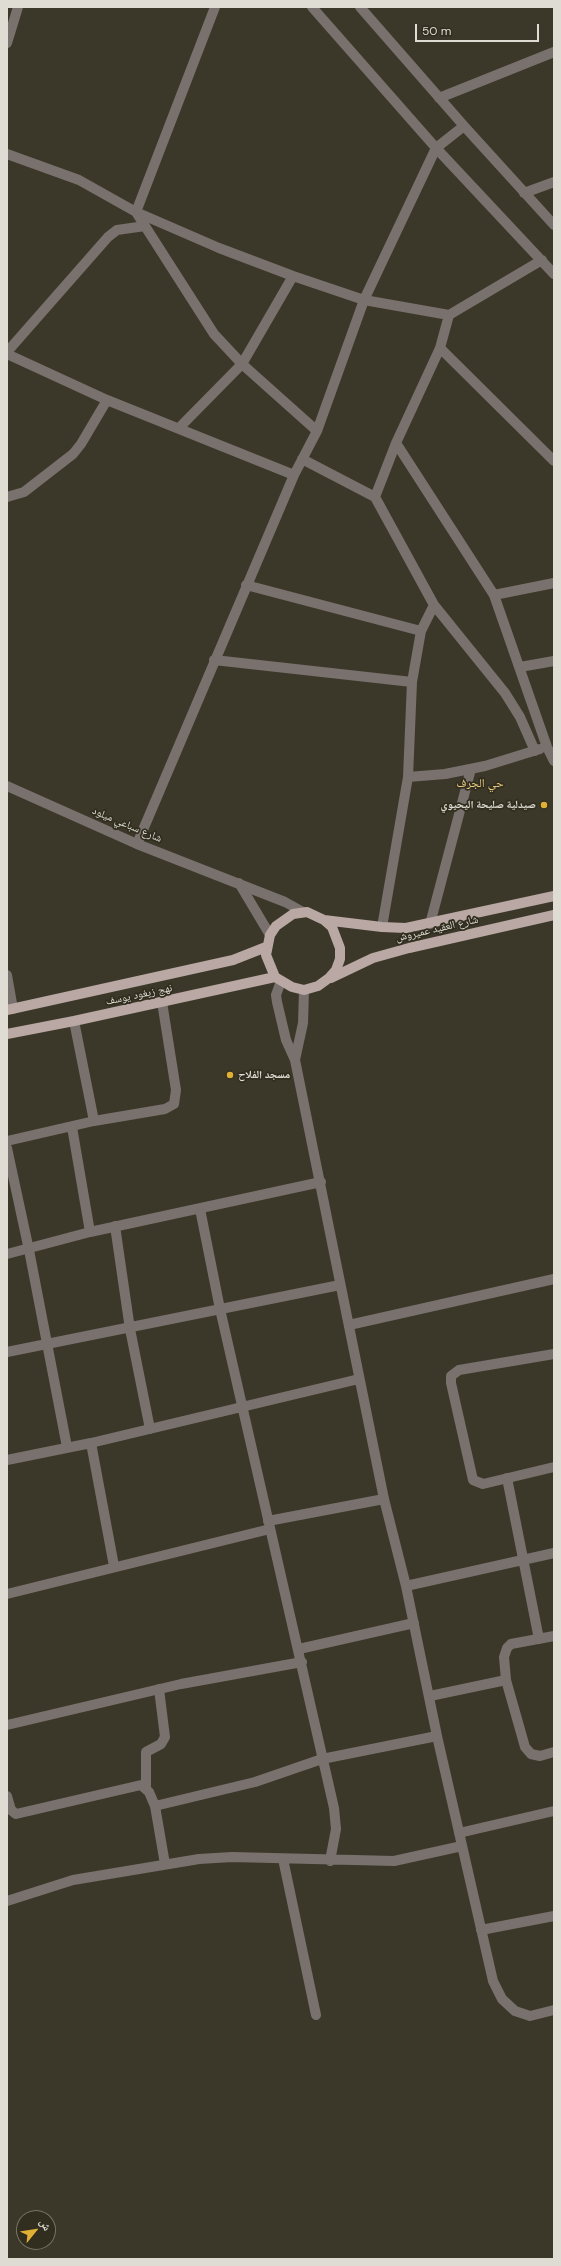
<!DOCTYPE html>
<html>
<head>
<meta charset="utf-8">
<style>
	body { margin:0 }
	#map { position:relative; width:561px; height:2266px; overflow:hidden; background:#3c3829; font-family:"DM Sans","Noto Naskh Arabic",sans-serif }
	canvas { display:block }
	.frame { position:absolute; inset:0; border:8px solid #dedcd3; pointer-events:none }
	.north { position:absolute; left:16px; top:2210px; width:40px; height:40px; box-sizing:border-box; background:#312e1f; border:1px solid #767467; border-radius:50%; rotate:60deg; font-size:11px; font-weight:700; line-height:16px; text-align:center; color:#dedcd3 }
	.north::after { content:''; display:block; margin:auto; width:14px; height:18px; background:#dfb034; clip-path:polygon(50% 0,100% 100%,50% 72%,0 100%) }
	.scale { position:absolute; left:415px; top:24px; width:124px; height:18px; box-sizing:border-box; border:2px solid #dedcd3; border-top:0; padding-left:5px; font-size:12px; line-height:14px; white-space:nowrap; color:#dedcd3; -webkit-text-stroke:3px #312e1f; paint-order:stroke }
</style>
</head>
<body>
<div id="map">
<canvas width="561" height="2266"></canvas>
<div class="frame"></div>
<div class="north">ش</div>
<div class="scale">50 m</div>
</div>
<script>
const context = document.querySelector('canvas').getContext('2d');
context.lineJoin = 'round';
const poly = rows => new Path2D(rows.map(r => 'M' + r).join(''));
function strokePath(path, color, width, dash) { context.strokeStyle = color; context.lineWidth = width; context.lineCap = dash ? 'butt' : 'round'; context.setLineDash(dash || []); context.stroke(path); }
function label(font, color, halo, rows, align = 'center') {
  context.font = font + ' "DM Sans","Noto Naskh Arabic",sans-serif'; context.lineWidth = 3.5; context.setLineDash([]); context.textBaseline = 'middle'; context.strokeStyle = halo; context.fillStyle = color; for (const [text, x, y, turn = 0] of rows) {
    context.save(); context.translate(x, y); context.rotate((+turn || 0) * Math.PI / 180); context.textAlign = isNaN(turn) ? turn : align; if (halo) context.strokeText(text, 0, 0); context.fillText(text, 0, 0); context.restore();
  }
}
strokePath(poly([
	[215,7,136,212,214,334,242,364,317,431],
	[312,7,436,148,554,274],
	[360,7,464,126,554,225],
	[7,43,18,7],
	[439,98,554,52],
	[7,154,79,180,136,212,219,248,293,276,364,300,449,315,440,348],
	[524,193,554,182],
	[449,315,542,260],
	[7,352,108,237,117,230,145,226],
	[7,354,107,400,294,475],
	[179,428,242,364,293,276],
	[396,443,494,595,547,747,554,761],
	[302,459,375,497,434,605,505,693,520,717,535,751],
	[7,497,24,492,73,454,81,444,107,400],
	[375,497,396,443,440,348,554,461],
	[246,585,421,631],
	[494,595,554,583],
	[214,660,412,682],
	[520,667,554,661],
	[408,777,445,774,485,766,540,749],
	[7,786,137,844,285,902,303,912],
	[137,844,294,475,317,431,364,300,436,148,464,126],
	[239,883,270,935],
	[430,924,471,769],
	[382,927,408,777,412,682,421,631,434,605],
	[7,975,13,1009],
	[281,981,276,995,277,1002,286,1040,295,1060,384,1499,406,1586,437,1736,493,1981,502,1999,515,2011,530,2016,554,2010],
	[74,1021,94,1121],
	[295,1060,303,1023,304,990],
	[72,1127,90,1232],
	[7,1141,94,1121,165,1109,174,1104,176,1090,162,1002],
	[7,1148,29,1250,67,1447],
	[200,1209,220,1309,334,1808,336,1829,330,1861],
	[115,1226,130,1329,150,1429],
	[7,1254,90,1232,321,1182],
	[349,1325,554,1279],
	[7,1352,340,1285],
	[554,1354,459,1370,451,1376,451,1383,473,1480,483,1484,554,1467],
	[91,1443,114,1566],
	[7,1460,91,1443,359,1379],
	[507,1478,539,1639],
	[268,1521,384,1499],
	[406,1586,554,1553],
	[7,1594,270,1529],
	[299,1649,414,1623],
	[506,1680,525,1747,531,1754,540,1756,554,1752],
	[430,1696,506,1680,504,1657,507,1648,511,1644,554,1636],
	[7,1725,181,1684,302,1662],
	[146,1788,146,1752,161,1744,165,1737,159,1689],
	[7,1796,11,1810,16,1814,141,1785,149,1792,155,1806,165,1864],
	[155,1806,255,1782,322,1759,437,1736],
	[459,1833,554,1811],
	[283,1859,316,2015],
	[7,1901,73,1880,199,1859,232,1857,394,1861,462,1846],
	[481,1930,554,1916]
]), '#79716e', 10);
strokePath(poly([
	[307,912,324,920,332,927,340,948,340,959,336,970,329,978,318,986,304,990,292,987,275,977,266,955,270,935,276,926,293,914,307,912],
	[324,920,382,927,406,928,554,896],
	[331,978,373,958,409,948,554,915],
	[7,1010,233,960,266,947],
	[7,1034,74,1021,275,977]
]), '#b9a8a3', 10);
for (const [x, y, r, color] of [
	[544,805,4,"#dfb034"],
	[230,1075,4,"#dfb034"]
]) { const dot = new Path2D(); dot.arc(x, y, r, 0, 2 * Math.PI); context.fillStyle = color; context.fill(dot); strokePath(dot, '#312e1f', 1.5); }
label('bold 11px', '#dedcd3', '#312e1f', [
	["صيدلية صليحة اليحيوي",536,805],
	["مسجد الفلاح",238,1075,"left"]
], 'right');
label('11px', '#dedcd3', '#312e1f', [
	["شارع سباعي ميلود",127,825,23],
	["شارع العقيد عميروش",437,929,-13],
	["نهج زيغود يوسف",139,995,-12]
]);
label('12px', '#eaca80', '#312e1f', [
	["حي الجرف",480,784]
]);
</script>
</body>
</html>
